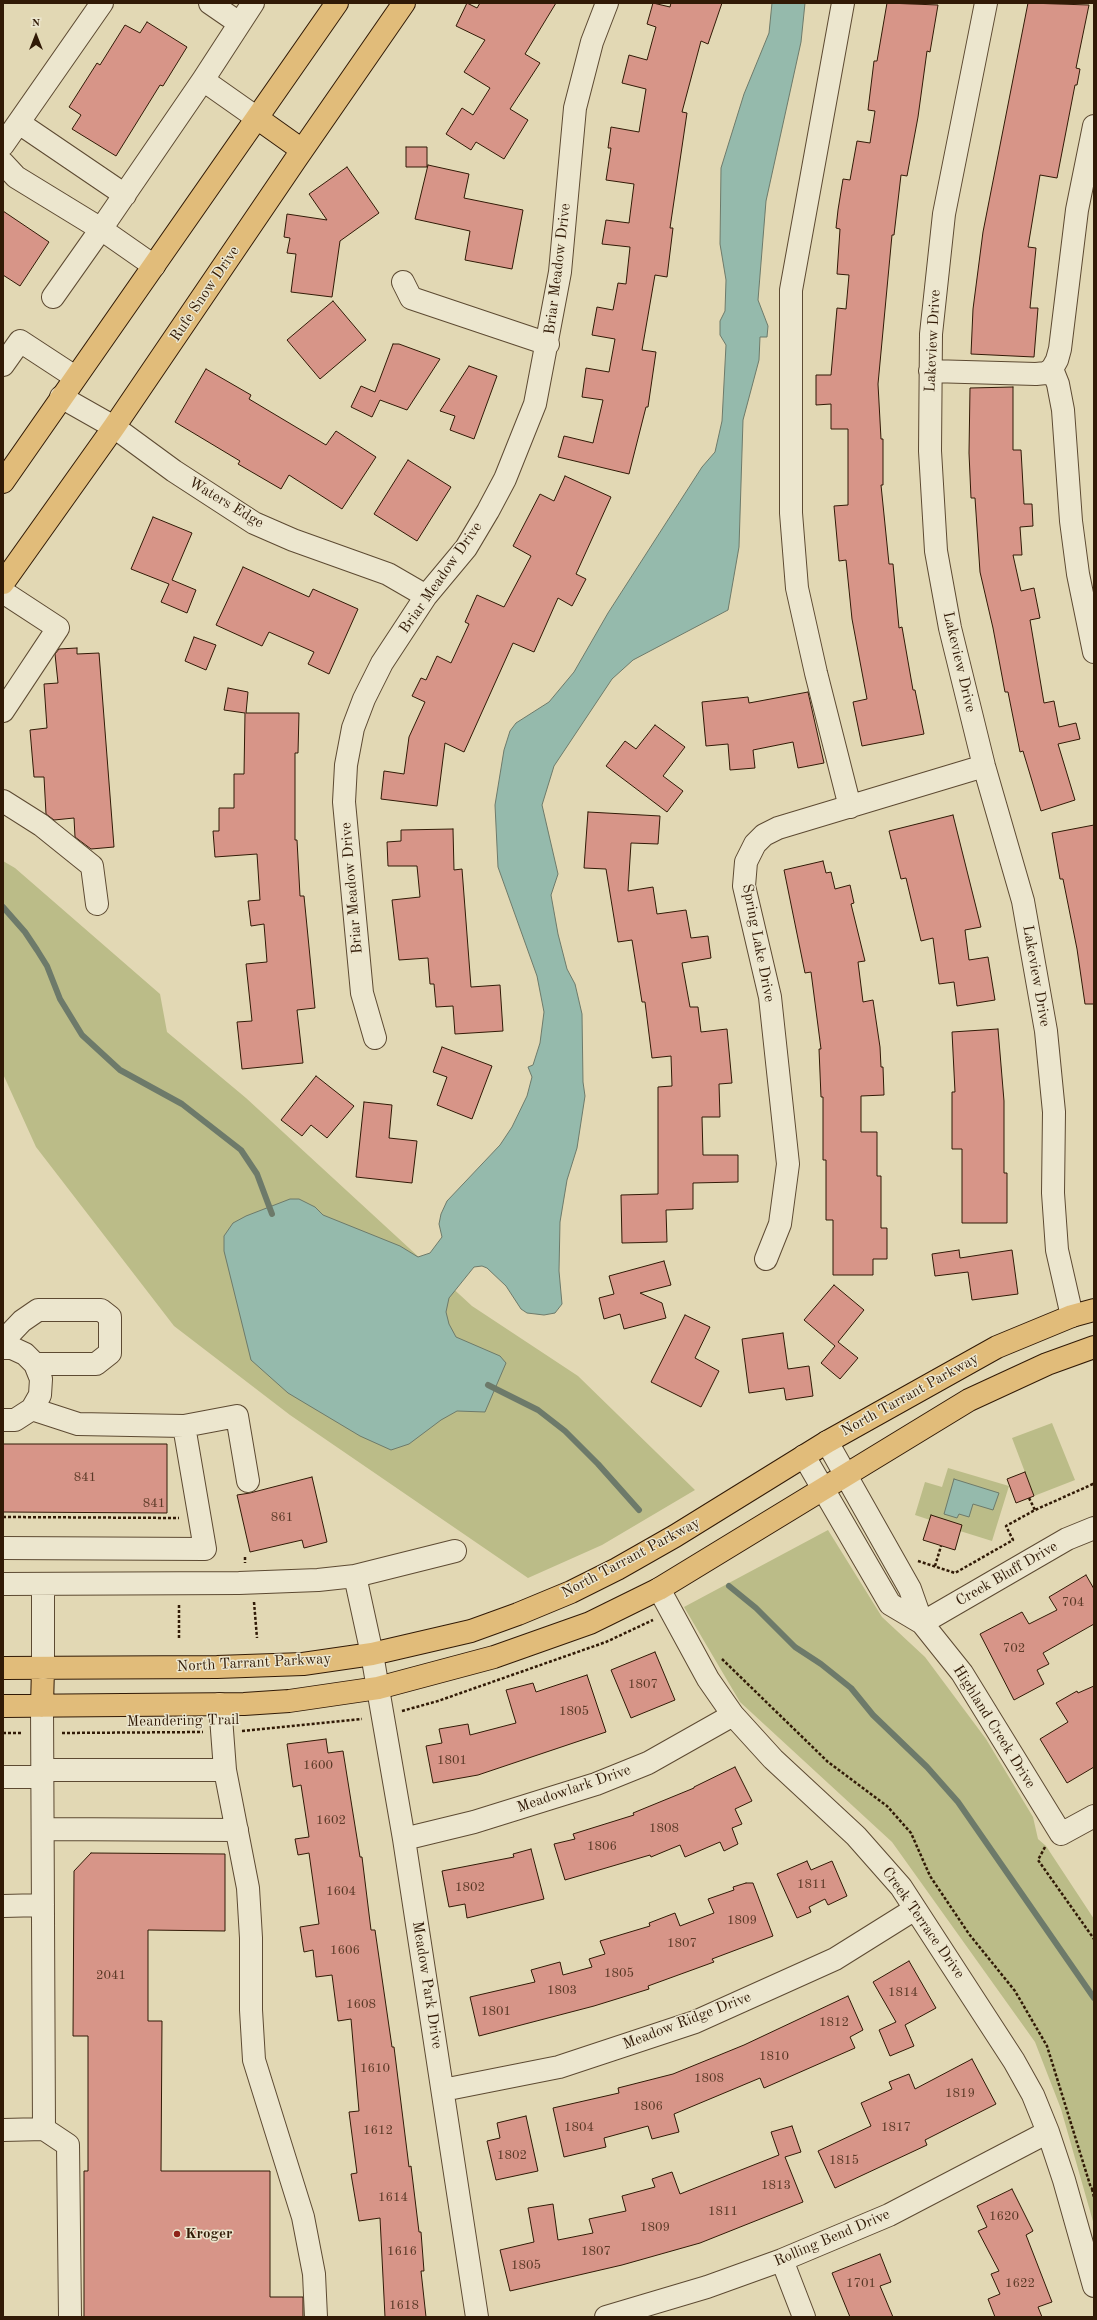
<!DOCTYPE html>
<html>
<head>
<meta charset="utf-8">
<style>
	body { margin:0 }
	#map { position:relative; width:1097px; height:2320px; overflow:hidden; background:#e2d8b4; font-family:"Old Standard TT",serif }
	canvas { display:block }
	.frame { position:absolute; inset:0; border:4px solid #311a06; pointer-events:none }
	.north { position:absolute; left:16px; top:16px; width:40px; height:40px; -webkit-text-stroke:3px #ece6ce; paint-order:stroke; rotate:0deg; font-size:11px; font-weight:700; line-height:16px; text-align:center; color:#311a06 }
	.north::after { content:''; display:block; margin:auto; width:14px; height:18px; background:#311a06; clip-path:polygon(50% 0,100% 100%,50% 72%,0 100%) }
</style>
</head>
<body>
<div id="map">
<canvas width="1097" height="2320"></canvas>
<div class="frame"></div>
<div class="north">N</div>
</div>
<script>
const context = document.querySelector('canvas').getContext('2d');
context.lineJoin = 'round';
function paint(path, color) { context.fillStyle = color; context.fill(path, 'evenodd'); }
const poly = rows => new Path2D(rows.map(r => 'M' + r).join(''));
function strokePath(path, color, width, dash) { context.strokeStyle = color; context.lineWidth = width; context.lineCap = dash ? 'butt' : 'round'; context.setLineDash(dash || []); context.stroke(path); }
function label(font, color, halo, rows, align = 'center') {
  context.font = font + ' "Old Standard TT",serif'; context.lineWidth = 3; context.setLineDash([]); context.textBaseline = 'middle'; context.strokeStyle = halo; context.fillStyle = color; for (const [text, x, y, turn = 0] of rows) {
    context.save(); context.translate(x, y); context.rotate((+turn || 0) * Math.PI / 180); context.textAlign = isNaN(turn) ? turn : align; if (halo) context.strokeText(text, 0, 0); context.fillText(text, 0, 0); context.restore();
  }
}
paint(poly([
	[3,861,15,868,160,994,167,1032,246,1098,472,1306,578,1376,695,1490,602,1545,528,1578,290,1415,174,1326,36,1147,3,1074],
	[1052,1423,1075,1480,1034,1496,1012,1438],
	[948,1468,1009,1486,992,1541,960,1531,955,1550,924,1540,930,1520,915,1515,925,1482,942,1487],
	[828,1530,882,1617,925,1657,986,1739,1033,1817,1038,1839,1046,1846,1094,1919,1094,2225,1061,2109,1035,2042,892,1842,740,1702,684,1607]
]), '#bbbc88');
const water = poly([
	[772,3,805,3,801,42,766,201,758,300,768,326,767,337,760,337,759,360,743,420,739,547,728,610,633,660,612,679,554,766,542,805,558,874,551,895,558,934,567,969,575,984,582,1014,583,1082,585,1096,577,1148,567,1180,560,1222,559,1271,562,1304,555,1313,544,1315,527,1313,521,1309,506,1286,487,1268,482,1266,474,1267,449,1298,446,1312,449,1324,456,1337,500,1356,506,1363,485,1412,457,1411,441,1420,409,1444,391,1450,360,1436,288,1393,251,1360,224,1251,224,1236,233,1223,246,1216,290,1199,299,1199,315,1207,323,1215,400,1246,418,1257,430,1253,442,1237,439,1224,441,1214,447,1201,500,1145,512,1127,527,1096,532,1077,528,1067,533,1065,540,1043,544,1012,537,976,498,867,495,805,504,750,510,731,516,723,549,702,574,672,608,613,702,467,715,452,722,421,726,345,720,335,720,321,725,311,726,280,720,244,721,168,744,94,769,33,772,3],
	[954,1479,999,1493,993,1510,973,1504,969,1517,959,1514,957,1518,944,1514,954,1479]
]);
paint(water, '#95baac');
strokePath(water, '#6d7a6a', 1);
strokePath(poly([
	[3,907,25,932,37,950,47,966,60,999,82,1035,120,1070,182,1104,241,1150,257,1174,272,1214],
	[488,1385,538,1410,565,1431,598,1464,639,1510],
	[729,1586,756,1608,795,1647,821,1664,851,1688,873,1715,927,1767,958,1802,1094,1998]
]), '#6d7a6a', 6);
const building = poly([
	[467,3,477,8,480,3,556,3,525,54,540,63,510,109,528,120,504,159,476,142,471,150,446,134,462,108,473,115,490,88,464,72,485,40,456,26,467,3],
	[653,3,670,7,671,3,722,3,708,44,701,41,682,112,687,113,670,228,673,228,667,277,655,275,642,350,656,352,648,407,646,407,629,474,558,457,564,436,593,443,603,400,582,397,586,368,609,372,615,339,592,335,597,307,613,310,618,283,626,284,630,247,602,244,606,220,629,223,634,184,606,180,611,148,608,148,611,127,639,132,646,89,622,83,629,55,647,60,656,27,647,24,653,3],
	[887,3,938,5,930,52,927,51,918,117,907,176,901,175,894,235,892,235,878,384,881,439,883,439,883,485,881,485,889,564,893,564,899,628,902,627,913,690,915,690,924,734,862,746,853,702,867,699,852,619,846,560,839,561,834,506,848,505,848,429,831,429,831,404,816,405,816,375,831,375,837,308,846,309,849,275,837,274,840,229,836,228,838,210,843,179,850,180,857,141,870,143,875,111,868,110,874,61,877,61,887,3],
	[1028,3,1089,5,1076,68,1080,69,1077,85,1075,85,1057,178,1040,175,1028,247,1036,248,1030,308,1038,308,1034,357,971,354,973,309,983,232,1028,3],
	[147,22,187,47,163,86,160,85,116,156,72,129,81,115,69,107,97,63,100,65,125,25,140,33,147,22],
	[406,147,427,147,427,167,406,167,406,147],
	[428,165,469,174,464,198,523,210,512,269,465,260,470,231,415,219,428,165],
	[347,167,379,213,340,241,332,297,291,292,296,254,287,253,290,238,284,237,287,214,327,220,309,194,347,167],
	[3,211,49,242,20,286,3,275,3,211],
	[333,301,366,340,320,379,287,340,333,301],
	[393,344,399,344,440,359,407,410,380,400,372,417,351,407,361,386,375,392,393,344],
	[469,366,497,376,474,439,450,430,455,416,440,411,469,366],
	[206,369,251,395,249,399,326,445,336,431,376,457,342,509,289,475,281,489,238,464,240,461,175,422,206,369],
	[1013,387,1013,450,1021,450,1024,504,1032,504,1033,526,1020,527,1022,555,1013,555,1021,591,1034,588,1040,618,1030,620,1044,703,1054,701,1059,727,1076,723,1080,739,1058,744,1075,800,1041,811,1023,751,1020,752,1008,692,1005,692,993,628,980,572,975,498,971,498,969,453,970,388,1013,387],
	[408,460,451,487,417,541,374,514,408,460],
	[565,476,611,497,576,574,586,579,572,606,558,598,534,652,513,643,464,752,445,743,437,806,381,799,384,771,404,774,409,737,425,702,412,696,421,678,426,680,437,656,451,663,469,624,465,622,477,595,504,607,531,556,513,546,540,494,554,501,565,476],
	[153,517,192,533,172,580,196,590,187,613,161,602,169,584,131,569,153,517],
	[243,567,309,597,313,589,358,609,329,674,308,664,314,652,269,632,262,646,216,625,243,567],
	[194,637,216,645,206,670,185,661,194,637],
	[77,648,77,654,99,653,114,847,91,849,75,837,74,818,54,820,46,814,44,777,34,777,30,730,47,728,44,684,58,683,55,654,59,649,77,648],
	[228,688,248,692,246,713,299,713,298,753,295,753,295,840,297,840,300,896,304,896,315,1008,297,1010,303,1063,242,1069,237,1022,252,1021,246,964,267,962,264,924,251,926,248,901,260,900,257,854,215,857,213,831,219,831,219,808,234,808,234,774,244,774,245,713,224,710,228,688],
	[808,692,824,763,798,768,793,742,753,750,755,768,730,770,728,744,706,746,702,702,748,697,749,703,808,692],
	[655,725,685,747,663,776,683,791,667,812,606,766,625,741,636,749,655,725],
	[588,812,660,816,658,844,631,843,628,891,653,887,657,914,686,910,691,938,708,936,711,958,682,963,690,1007,698,1007,701,1032,727,1029,732,1083,719,1084,720,1117,702,1117,703,1155,738,1155,738,1182,693,1183,693,1209,666,1210,667,1242,622,1243,621,1195,658,1194,658,1087,672,1086,671,1056,652,1058,645,1002,642,1002,632,940,618,942,606,869,584,868,588,812],
	[953,815,981,927,965,930,969,960,988,957,995,1000,957,1006,954,982,939,984,933,938,921,941,906,878,901,879,889,831,953,815],
	[1094,825,1094,1004,1085,1004,1077,949,1063,879,1060,879,1052,833,1094,825],
	[453,829,454,870,462,869,471,987,500,985,503,1031,455,1034,453,1006,436,1007,434,984,430,984,428,958,399,960,392,900,420,897,417,866,388,866,387,842,401,841,401,830,453,829],
	[823,861,826,873,831,872,835,889,850,885,854,903,851,904,865,961,858,962,863,1002,873,1000,880,1047,881,1067,883,1067,884,1095,861,1096,861,1132,877,1132,877,1176,881,1176,881,1228,887,1228,887,1259,873,1259,873,1275,833,1275,833,1220,826,1220,826,1160,823,1160,823,1097,821,1097,819,1049,821,1049,811,972,805,973,784,870,823,861],
	[998,1029,1004,1101,1004,1173,1007,1173,1007,1223,962,1223,962,1149,952,1149,952,1092,955,1092,952,1032,998,1029],
	[442,1047,492,1066,472,1119,437,1105,447,1077,433,1072,442,1047],
	[316,1076,354,1106,327,1138,311,1125,302,1136,281,1120,316,1076],
	[364,1102,392,1105,389,1138,417,1141,412,1183,356,1177,364,1102],
	[959,1250,960,1258,1012,1250,1018,1294,972,1300,968,1272,935,1276,932,1254,959,1250],
	[664,1261,671,1285,640,1293,662,1303,666,1318,624,1329,620,1314,604,1319,599,1298,614,1294,609,1276,664,1261],
	[834,1285,864,1310,838,1342,858,1358,840,1379,821,1363,835,1346,804,1320,834,1285],
	[685,1315,710,1327,695,1358,719,1371,701,1407,651,1382,685,1315],
	[783,1333,788,1369,809,1366,813,1396,786,1400,784,1388,749,1393,742,1339,783,1333],
	[3,1444,167,1444,167,1513,3,1512,3,1444],
	[1025,1472,1034,1496,1016,1503,1007,1479,1025,1472],
	[312,1477,327,1542,304,1548,302,1540,250,1552,237,1495,250,1493,312,1477],
	[931,1515,962,1525,955,1550,923,1540,931,1515],
	[1086,1575,1094,1589,1094,1624,1043,1653,1049,1664,1037,1670,1044,1684,1014,1700,980,1634,1022,1612,1029,1624,1057,1610,1049,1597,1086,1575],
	[655,1652,675,1700,631,1718,611,1670,655,1652],
	[587,1675,606,1732,478,1775,433,1783,426,1746,442,1743,439,1729,468,1724,470,1735,516,1723,506,1690,533,1683,536,1692,587,1675],
	[1094,1686,1094,1767,1067,1783,1040,1739,1068,1722,1056,1703,1077,1691,1078,1693,1094,1686],
	[326,1739,328,1753,343,1751,360,1857,362,1857,371,1930,375,1930,392,2047,394,2047,409,2167,411,2166,419,2232,421,2232,424,2271,421,2271,426,2317,385,2317,380,2218,359,2221,351,2174,357,2173,349,2112,359,2111,351,2019,338,2021,332,1975,316,1977,313,1950,304,1952,300,1927,319,1924,309,1853,298,1855,295,1839,309,1837,301,1785,293,1787,287,1744,326,1739],
	[735,1767,752,1801,735,1809,742,1824,732,1828,738,1844,724,1851,720,1842,685,1857,680,1845,651,1857,650,1855,565,1880,554,1844,575,1839,573,1834,634,1815,633,1813,694,1788,694,1787,735,1767],
	[531,1849,544,1899,467,1918,465,1904,449,1907,442,1871,514,1857,513,1854,531,1849],
	[91,1853,225,1854,225,1931,148,1930,148,2021,162,2021,161,2171,270,2171,270,2297,303,2297,303,2317,84,2317,84,2171,88,2171,88,2036,73,2036,74,1871,91,1853],
	[807,1861,811,1870,832,1861,847,1896,828,1905,825,1899,809,1907,811,1912,797,1918,777,1874,807,1861],
	[746,1883,753,1883,773,1936,712,1959,714,1962,648,1986,649,1989,594,2006,479,2036,470,1997,535,1982,531,1970,560,1962,563,1975,592,1967,589,1959,605,1954,600,1941,650,1926,649,1923,675,1913,680,1926,714,1913,708,1899,734,1890,733,1887,746,1883],
	[909,1961,936,2008,905,2025,914,2046,890,2056,879,2030,896,2022,873,1982,909,1961],
	[848,1996,863,2030,850,2037,855,2048,764,2088,760,2078,674,2114,679,2132,652,2139,648,2126,604,2138,606,2147,564,2157,553,2108,619,2093,618,2088,673,2074,744,2045,848,1996],
	[972,2059,996,2104,925,2140,927,2145,835,2188,818,2151,871,2126,861,2103,892,2089,889,2082,909,2074,915,2089,972,2059],
	[526,2116,538,2171,496,2180,487,2141,500,2138,497,2123,526,2116],
	[792,2126,801,2152,785,2157,803,2202,700,2243,622,2265,510,2291,500,2250,534,2242,528,2208,553,2204,558,2240,593,2233,589,2219,626,2211,622,2196,655,2187,652,2179,672,2172,680,2194,779,2155,771,2132,792,2126],
	[1012,2189,1033,2231,1026,2235,1052,2302,1038,2307,1042,2317,995,2317,988,2299,1000,2294,991,2274,999,2271,978,2231,987,2227,977,2206,1012,2189],
	[880,2254,891,2282,880,2286,893,2317,850,2317,832,2273,880,2254]
]);
paint(building, '#d79588');
strokePath(building, '#311a06', 1);
const minor = poly([
	[210,3,239,23],
	[843,3,791,290,791,513,797,588,816,673,850,807],
	[986,3,944,214,931,334,930,451,936,551,950,628,984,766,1023,901,1046,1031,1054,1112,1053,1193,1057,1250,1072,1316],
	[203,80,253,3],
	[19,123,125,195],
	[3,145,102,3],
	[3,163,16,177,101,229,53,297],
	[154,266,101,229,203,80,257,118],
	[403,282,411,298,548,344],
	[3,365,20,341,75,377],
	[1052,369,1058,384,1063,410,1071,521,1078,574,1094,652],
	[930,371,1036,374,1046,373,1052,369,1057,360,1060,349,1077,210,1094,126],
	[61,397,114,427,174,471,254,523,293,540,388,574,426,596],
	[3,592,58,628,3,711],
	[3,801,41,825,92,866,97,904],
	[375,1038,362,993,344,802,346,765,353,728,364,699,382,663,426,596,466,548,488,511,505,479,535,404,560,272,575,108,592,42,607,3],
	[766,1259,780,1224,788,1164,770,997,744,886,746,862,755,844,764,835,778,828,984,766],
	[3,1341,22,1321,38,1310,101,1310,110,1317,110,1353,96,1364,35,1364],
	[3,1348,12,1348,25,1354,35,1364,41,1379,40,1395,32,1409,15,1420,3,1420],
	[184,1426,237,1416,248,1481],
	[827,1442,910,1589,922,1623,962,1673,1061,1834,1094,1816],
	[804,1456,890,1604,922,1623],
	[3,1548,205,1549,184,1426,78,1424,32,1409],
	[355,1576,372,1654,404,1839,477,2317],
	[3,1584,239,1583,318,1580,355,1576,455,1551],
	[659,1589,708,1679,733,1715,773,1759,856,1836,901,1887,1014,2061,1033,2095,1048,2132,1064,2180,1094,2286],
	[922,1623,1067,1539,1094,1528],
	[43,1668,43,1584],
	[220,1704,225,1770,248,1888,251,1938,251,2010,254,2060,303,2217,314,2274,316,2317],
	[42,1706,44,2129],
	[42,1770,225,1770],
	[3,1777,42,1777],
	[43,1829,237,1830],
	[404,1839,474,1822,596,1784,648,1763,733,1715],
	[3,1906,43,1905],
	[443,2090,559,2067,695,2022,835,1959,915,1909],
	[3,2130,44,2129,68,2145,70,2317],
	[782,2260,804,2317],
	[606,2317,707,2287,782,2260,889,2215,1048,2132]
]);
const major = poly([
	[257,118,302,150],
	[3,482,337,3],
	[3,583,114,427,296,159,404,3],
	[3,1668,217,1667,303,1664,372,1654,471,1631,518,1614,571,1592,617,1569,675,1536,827,1442,997,1347,1072,1316,1094,1310],
	[3,1706,244,1704,289,1701,378,1688,494,1657,590,1623,659,1589,969,1400,1047,1364,1094,1347],
	[42,1706,43,1668]
]);
strokePath(minor, '#5d4a32', 24);
strokePath(major, '#311a06', 24);
strokePath(poly([
	[1029,1498,1035,1510],
	[3,1517,179,1518],
	[245,1557,245,1563],
	[918,1561,955,1573,1013,1540,1006,1526,1035,1510,1093,1484,1094,1486],
	[935,1566,941,1546],
	[254,1602,257,1638],
	[179,1638,179,1603],
	[722,1659,828,1762,887,1806,911,1833,930,1876,969,1934,1015,1991,1047,2046,1091,2188,1094,2190],
	[402,1711,438,1701,606,1642,653,1620],
	[242,1731,362,1719],
	[3,1733,23,1733],
	[62,1733,203,1732],
	[1045,1847,1038,1860,1094,1939],
	[1092,2189,1094,2197]
]), '#311a06', 2.5, [3, 2]);
strokePath(minor, '#ece6ce', 22);
strokePath(major, '#e1bc7a', 22);
for (const [x, y, r, color] of [
	[177,2234,4,"#8f2418"]
]) { const dot = new Path2D(); dot.arc(x, y, r, 0, 2 * Math.PI); context.fillStyle = color; context.fill(dot); strokePath(dot, '#ece6ce', 1.5); }
label('13px', '#5a3926', null, [
	["841",85,1478],
	["841",154,1504],
	["861",282,1518],
	["704",1073,1603],
	["702",1014,1649],
	["1807",643,1685],
	["1805",574,1712],
	["1801",452,1761],
	["1600",318,1766],
	["1602",331,1821],
	["1808",664,1829],
	["1806",602,1847],
	["1811",812,1885],
	["1802",470,1888],
	["1604",341,1892],
	["1809",742,1921],
	["1807",682,1944],
	["1606",345,1951],
	["1805",619,1974],
	["2041",111,1976],
	["1803",562,1991],
	["1814",903,1993],
	["1608",361,2005],
	["1801",496,2012],
	["1812",834,2023],
	["1810",774,2057],
	["1610",375,2069],
	["1808",709,2079],
	["1819",960,2094],
	["1806",648,2107],
	["1804",579,2128],
	["1817",896,2128],
	["1612",378,2131],
	["1802",512,2156],
	["1815",844,2161],
	["1813",776,2186],
	["1614",393,2198],
	["1811",723,2212],
	["1620",1004,2217],
	["1809",655,2228],
	["1616",402,2252],
	["1807",596,2252],
	["1805",526,2266],
	["1701",861,2284],
	["1622",1020,2284],
	["1618",404,2306]
]);
label('15px', '#311a06', '#ece6ce', [
	["Briar Meadow Drive",558,269,-83],
	["Rufe Snow Drive",205,294,-56],
	["Lakeview Drive",933,341,-87],
	["Waters Edge",226,503,31],
	["Briar Meadow Drive",441,578,-55],
	["Lakeview Drive",959,662,77],
	["Briar Meadow Drive",352,888,-95],
	["Spring Lake Drive",758,943,79],
	["Lakeview Drive",1036,976,80],
	["North Tarrant Parkway",910,1395,-29],
	["North Tarrant Parkway",631,1558,-28],
	["Creek Bluff Drive",1007,1574,-30],
	["North Tarrant Parkway",254,1663,-3],
	["Meandering Trail",183,1721,-1],
	["Highland Creek Drive",994,1727,58],
	["Meadowlark Drive",574,1789,-19],
	["Creek Terrace Drive",923,1923,55],
	["Meadow Park Drive",427,1985,81],
	["Meadow Ridge Drive",687,2021,-21],
	["Rolling Bend Drive",832,2238,-23]
]);
label('bold 15px', '#311a06', '#ece6ce', [
	["Kroger",185,2234]
], 'left');
</script>
</body>
</html>
